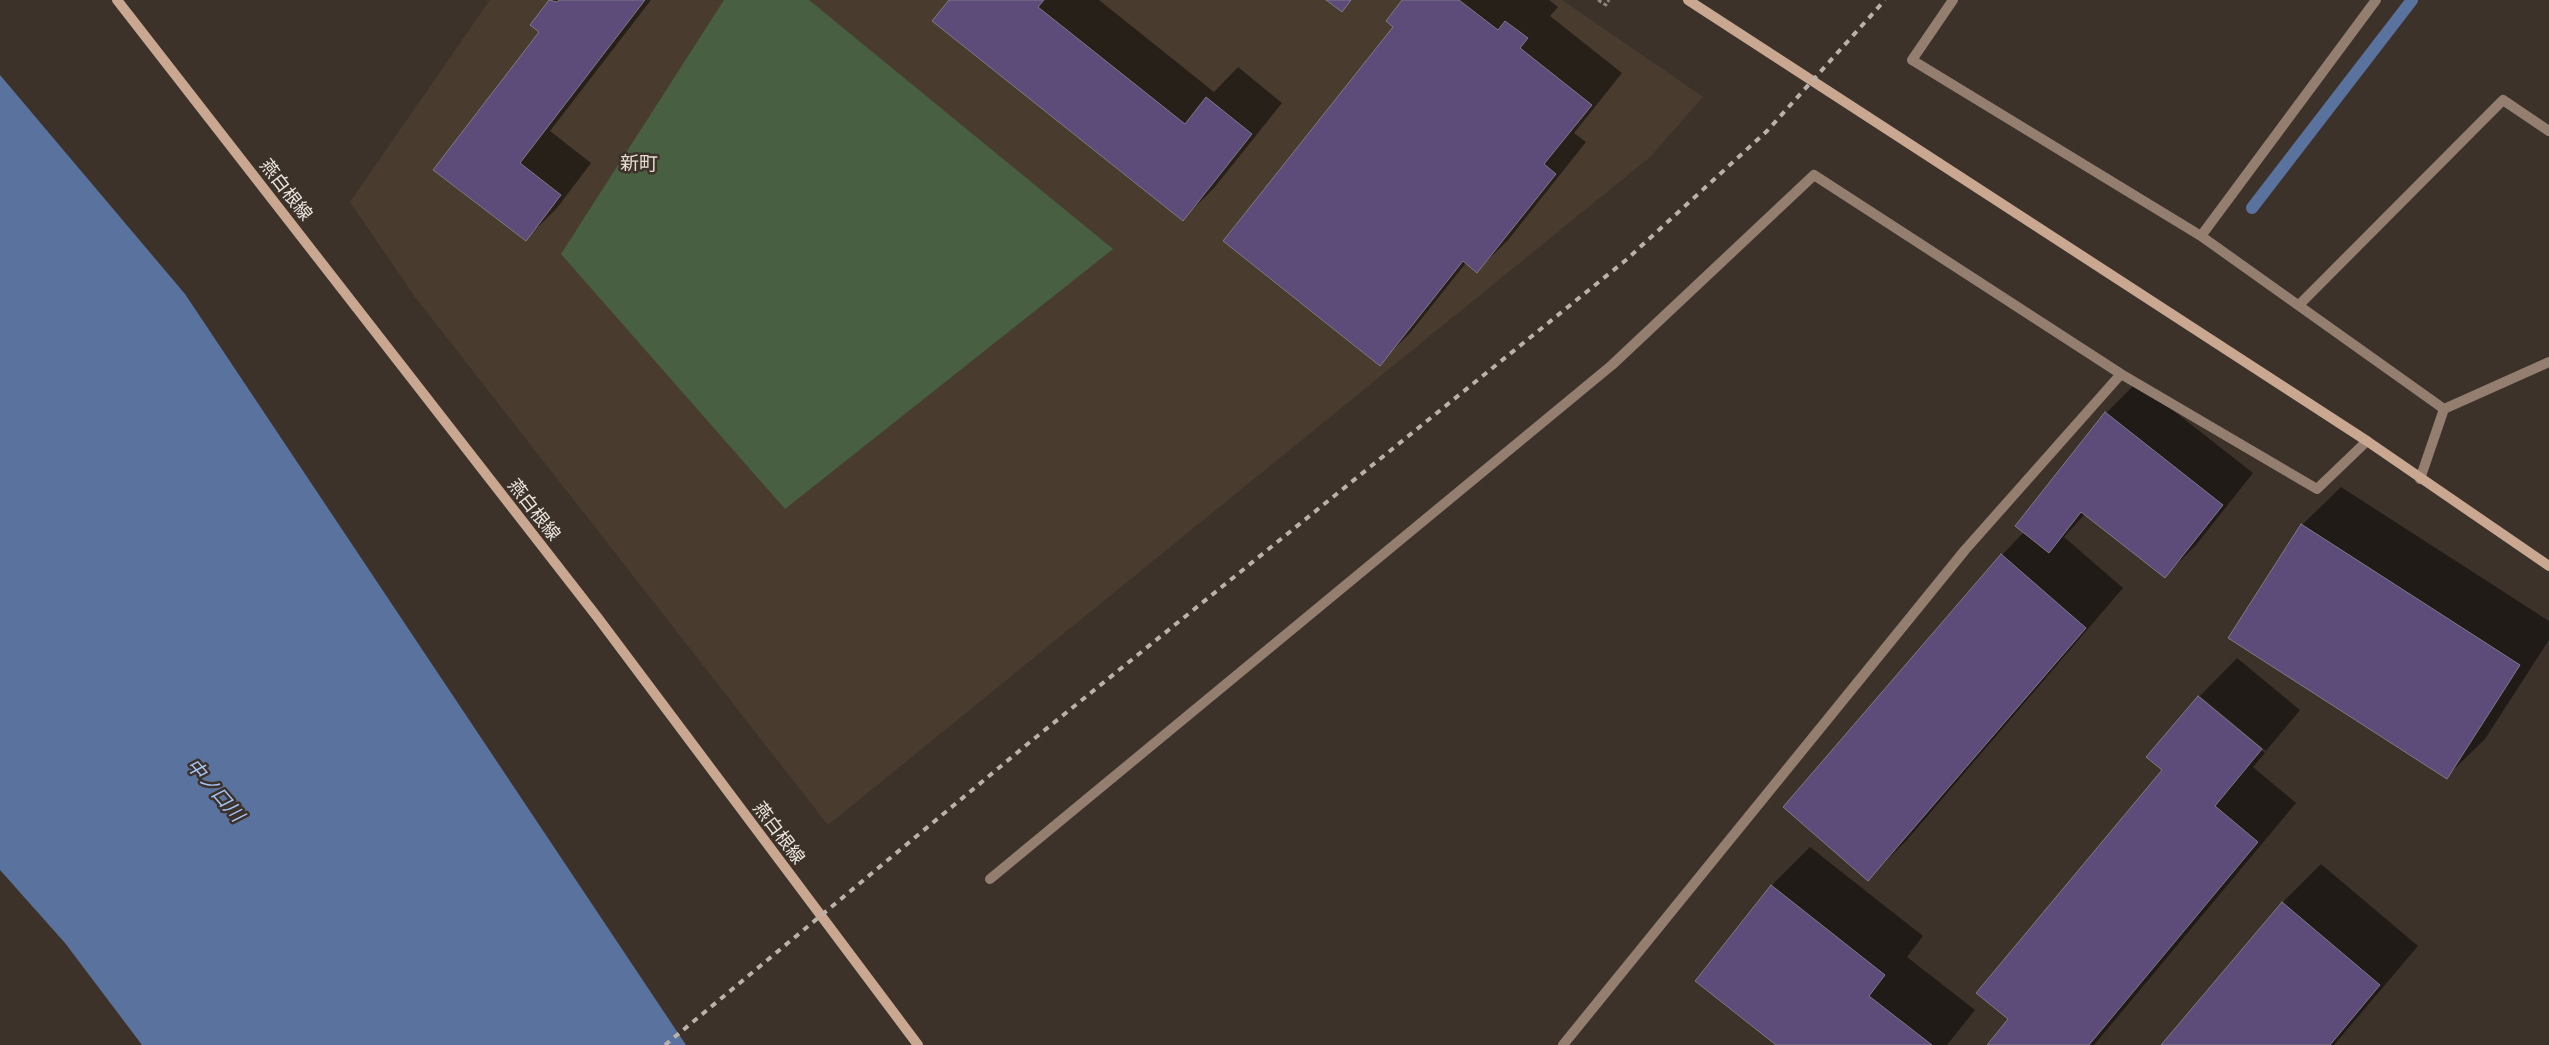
<!DOCTYPE html>
<html>
<head>
<meta charset="utf-8">
<style>
	body { margin:0 }
	canvas { display:block; background:#3c3229 }
</style>
</head>
<body>
<canvas width="2549" height="1045"></canvas>
<script>
const context = document.querySelector('canvas').getContext('2d');
context.lineJoin = 'round';
function paint(path, color) { context.fillStyle = color; context.fill(path, 'evenodd'); }
const poly = rows => new Path2D(rows.map(r => 'M' + r).join(''));
function strokePath(path, color, width, dash) { context.strokeStyle = color; context.lineWidth = width; context.lineCap = dash ? 'butt' : 'round'; context.setLineDash(dash || []); context.stroke(path); }
function label(font, color, halo, rows, align = 'center') {
  context.font = font + ' Commissioner,"Noto Sans JP",sans-serif'; context.lineWidth = 5; context.setLineDash([]); context.textBaseline = 'middle'; context.strokeStyle = halo; context.fillStyle = color; for (const [text, x, y, turn = 0] of rows) {
    context.save(); context.translate(x, y); context.rotate((+turn || 0) * Math.PI / 180); context.textAlign = isNaN(turn) ? turn : align; if (halo) context.strokeText(text, 0, 0); context.fillText(text, 0, 0); context.restore();
  }
}
paint(poly([
	[490,0,1562,0,1703,97,1650,157,828,825,415,297,350,202]
]), '#493c2f');
paint(poly([
	[724,0,809,0,1113,249,785,509,561,254]
]), '#485f41');
paint(poly([
	[0,75,185,294,686,1045,142,1045,65,943,0,870]
]), '#5a729e');
paint(poly([
	[551,0,651,0,550,131,591,163,557,208,526,239,435,169,541,32,532,25],
	[950,0,1099,0,1214,92,1238,67,1282,103,1214,188,1183,219],
	[1404,0,1549,0,1558,7,1550,16,1622,73,1574,133,1586,142,1508,240,1477,271,1466,263,1410,333,1379,364,1394,27],
	[2137,382,2253,473,2196,545,2165,576,2086,513,2064,537,2123,588,1906,841,1868,879,1784,807,2002,555,2024,532,2017,526,2106,413],
	[2341,487,2549,621,2549,640,2485,739,2446,777,2302,525],
	[2237,658,2300,710,2266,751,2200,696,2200,700,2265,753,2253,767,2296,803,2094,1045,1989,1045,2010,1019,2164,770,2199,697],
	[1810,847,1923,936,1907,957,1975,1010,1947,1045,1778,1045,1697,981,1772,885],
	[2321,864,2418,946,2334,1045,2162,1045,2282,903]
]), '#0007');
strokePath(poly([
	[2252,208,2412,0]
]), '#5a729e', 12);
const building = poly([
	[549,0,557,2,559,0,645,0,520,163,561,195,526,241,433,170,539,32,530,25,549,0],
	[949,0,1044,0,1038,7,1185,124,1206,97,1252,134,1183,221,932,21,949,0],
	[1326,0,1351,0,1342,12,1326,0],
	[1402,0,1459,0,1498,30,1505,21,1528,38,1520,48,1592,105,1544,164,1556,174,1477,273,1463,261,1380,366,1223,241,1393,27,1386,21,1402,0],
	[2105,412,2223,505,2165,578,2081,512,2049,553,2015,526,2105,412],
	[2301,524,2520,665,2447,779,2228,638,2301,524],
	[2001,554,2086,628,1868,881,1783,807,2001,554],
	[2198,696,2262,749,2215,806,2258,842,2089,1045,1987,1045,2008,1019,1976,993,2162,770,2146,757,2198,696],
	[1771,885,1885,975,1869,996,1932,1045,1776,1045,1695,981,1771,885],
	[2282,902,2380,985,2330,1045,2161,1045,2282,902]
]);
paint(building, '#5d4b79');
strokePath(building, '#7d7986', 1);
strokePath(poly([
	[1598,0,1606,5,1609,0]
]), '#8e857e', 3, [4, 2.5]);
strokePath(poly([
	[1953,0,1912,60,2201,236,2444,409,2420,479],
	[2201,236,2376,0],
	[2299,305,2503,100,2549,131],
	[2444,409,2549,362],
	[990,879,1612,365,1814,175,2121,374,2317,489,2367,441],
	[1563,1045,1965,550,2121,374]
]), '#937e6f', 10);
strokePath(poly([
	[117,0,598,618,918,1045],
	[1688,0,2367,441,2549,566]
]), '#c9a790', 10);
strokePath(poly([
	[665,1045,1030,742,1626,260,1767,131,1885,0]
]), '#b9b2ab', 4, [6, 6]);
label('18px', '#ebe5df', '#3c3229', [
	["燕白根線",286,190,52],
	["燕白根線",534,510,52],
	["燕白根線",779,833,53]
]);
label('19px', '#e7dbd0', '#3c3229', [
	["新町",639,164]
]);
label('italic 19px', '#a4c2f9', '#3c3229', [
	["中ノ口川",215,790,49]
]);
</script>
</body>
</html>
